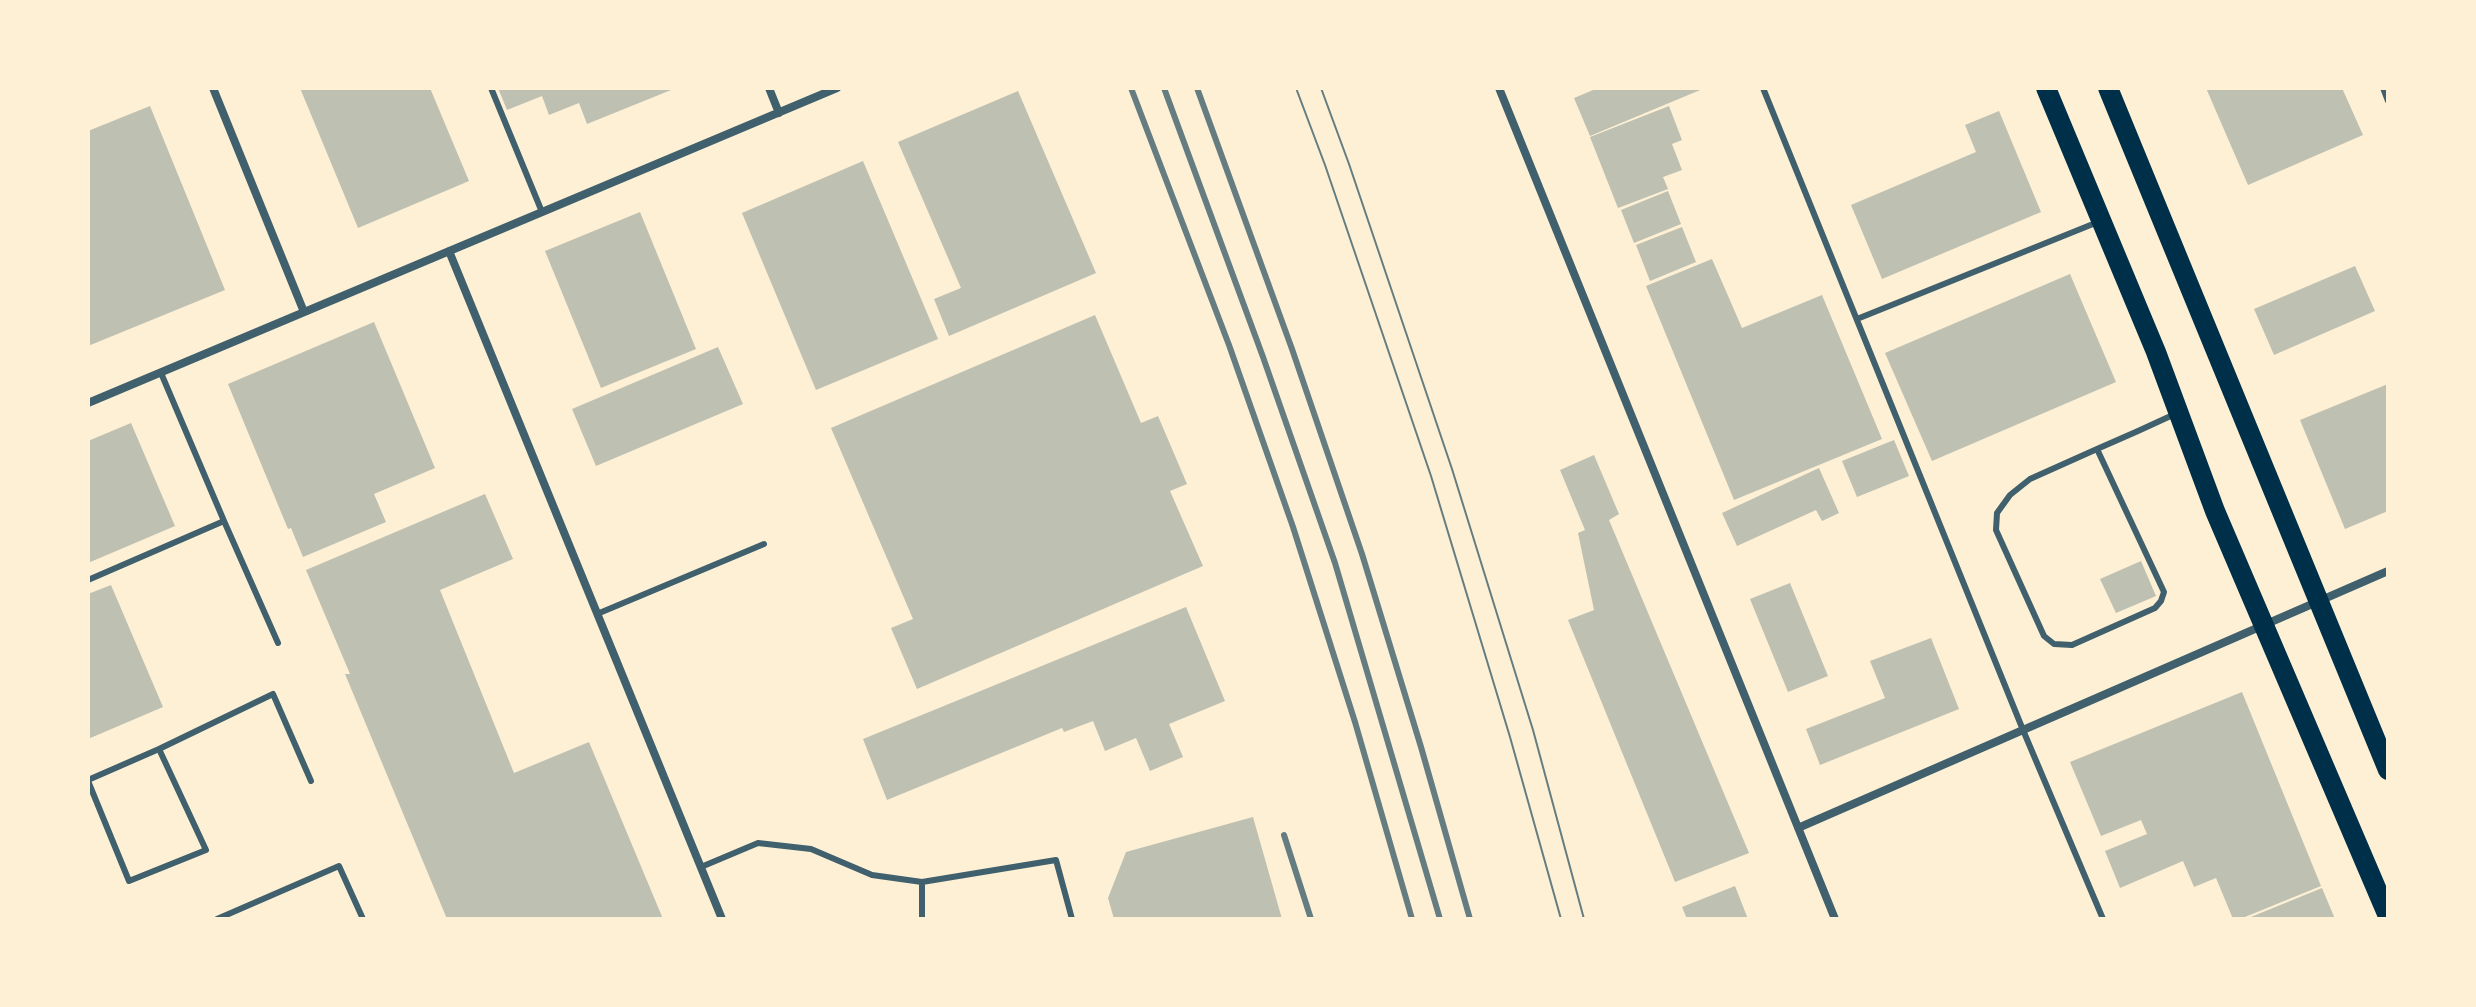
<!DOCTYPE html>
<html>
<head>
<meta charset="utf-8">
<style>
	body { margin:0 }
	#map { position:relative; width:2476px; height:1007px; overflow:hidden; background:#fdf0d5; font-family:Manrope,sans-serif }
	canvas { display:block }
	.frame { position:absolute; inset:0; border:90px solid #fdf0d5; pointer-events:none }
</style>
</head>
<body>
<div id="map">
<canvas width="2476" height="1007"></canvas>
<div class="frame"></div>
</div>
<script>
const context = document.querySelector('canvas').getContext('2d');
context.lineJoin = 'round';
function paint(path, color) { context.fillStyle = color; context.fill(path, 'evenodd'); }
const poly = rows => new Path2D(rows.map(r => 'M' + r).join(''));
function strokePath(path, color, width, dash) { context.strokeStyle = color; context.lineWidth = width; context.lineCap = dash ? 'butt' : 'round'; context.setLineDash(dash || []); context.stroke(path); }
paint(poly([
	[300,88,430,88,469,181,358,228],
	[498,88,676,88,587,124,579,103,549,115,542,96,507,110],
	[1598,88,1705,88,1590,136,1574,98],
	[2206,88,2342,88,2363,135,2248,185],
	[1018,91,1096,273,949,336,934,299,961,288,898,142],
	[150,106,225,290,88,346,88,131],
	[1669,106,1682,140,1672,144,1682,170,1663,177,1668,189,1618,208,1590,137],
	[1999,111,2041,212,1882,279,1851,205,1976,152,1965,125],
	[863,161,938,339,816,390,742,213],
	[1668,191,1681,224,1634,243,1621,210],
	[640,212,696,349,601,388,545,251],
	[1682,227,1696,262,1650,281,1636,245],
	[1712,259,1742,328,1822,295,1882,439,1734,500,1646,286],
	[2355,266,2375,311,2274,355,2254,309],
	[2070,274,2116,382,1932,461,1885,353],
	[1095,315,1141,423,1158,416,1187,484,1170,491,1203,566,917,689,891,628,913,619,831,428],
	[374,322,435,468,374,494,386,522,303,557,291,528,288,529,228,384],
	[718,347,743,404,596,466,572,409],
	[2388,384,2388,511,2345,529,2300,420],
	[131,423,175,526,88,563,88,441],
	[1894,440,1909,476,1857,497,1842,461],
	[1594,455,1619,514,1609,520,1749,853,1675,882,1568,620,1594,610,1578,533,1585,530,1560,470],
	[1819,468,1839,513,1822,521,1816,510,1737,546,1722,513],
	[485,494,513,559,440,590,514,773,589,742,663,919,447,919,345,674,350,674,306,570],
	[2141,561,2156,596,2116,613,2100,579],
	[1790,583,1828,676,1788,692,1750,599],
	[111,585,163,707,88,739,88,594],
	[1186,607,1225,701,1169,724,1183,757,1150,771,1136,738,1105,751,1093,721,1064,732,1062,728,887,800,863,739],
	[1931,638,1959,709,1820,765,1806,729,1885,698,1870,661],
	[2242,692,2321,886,2240,919,2233,919,2216,878,2194,887,2183,861,2120,888,2105,851,2147,834,2141,820,2101,836,2070,762],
	[1253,817,1282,919,1114,919,1108,898,1126,852],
	[1735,886,1748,919,1687,919,1682,907],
	[2322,888,2335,919,2246,919]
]), '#bec0b2');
strokePath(poly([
	[491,88,542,212],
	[1763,88,2023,730,2103,919],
	[2383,88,2388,101],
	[1857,319,2098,222],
	[161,373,224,521],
	[2097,449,2164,592,2161,601,2155,608,2072,645,2054,644,2044,636,1996,530,1997,513,2010,495,2030,479,2097,449,2138,431,2175,414],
	[88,580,224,521,278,643],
	[597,614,764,544],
	[159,749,273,694,311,781],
	[88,780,159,749,206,850,129,881,88,781],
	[701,867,758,843,811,849,872,875,922,882,1056,860,1072,919],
	[217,919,339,866,363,919],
	[922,919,922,882]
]), '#3f606c', 6);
strokePath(poly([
	[213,88,304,312],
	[769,88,779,113],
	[1499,88,1835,919],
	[449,251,722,919],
	[88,403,837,88],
	[1798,828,2388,571]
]), '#3f606c', 8);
strokePath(poly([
	[2046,88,2156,352,2215,511,2388,916],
	[2108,88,2388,770]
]), '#003049', 20);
strokePath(poly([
	[1296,88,1325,165,1431,476,1510,737,1561,919],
	[1321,88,1349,164,1452,469,1533,730,1584,919]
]), '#657d81', 2);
strokePath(poly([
	[1131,88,1229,345,1293,527,1355,722,1412,919],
	[1164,88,1263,357,1335,563,1440,919],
	[1197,88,1292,349,1362,554,1421,747,1470,919],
	[1284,835,1311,919]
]), '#657d81', 6);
</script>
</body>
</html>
